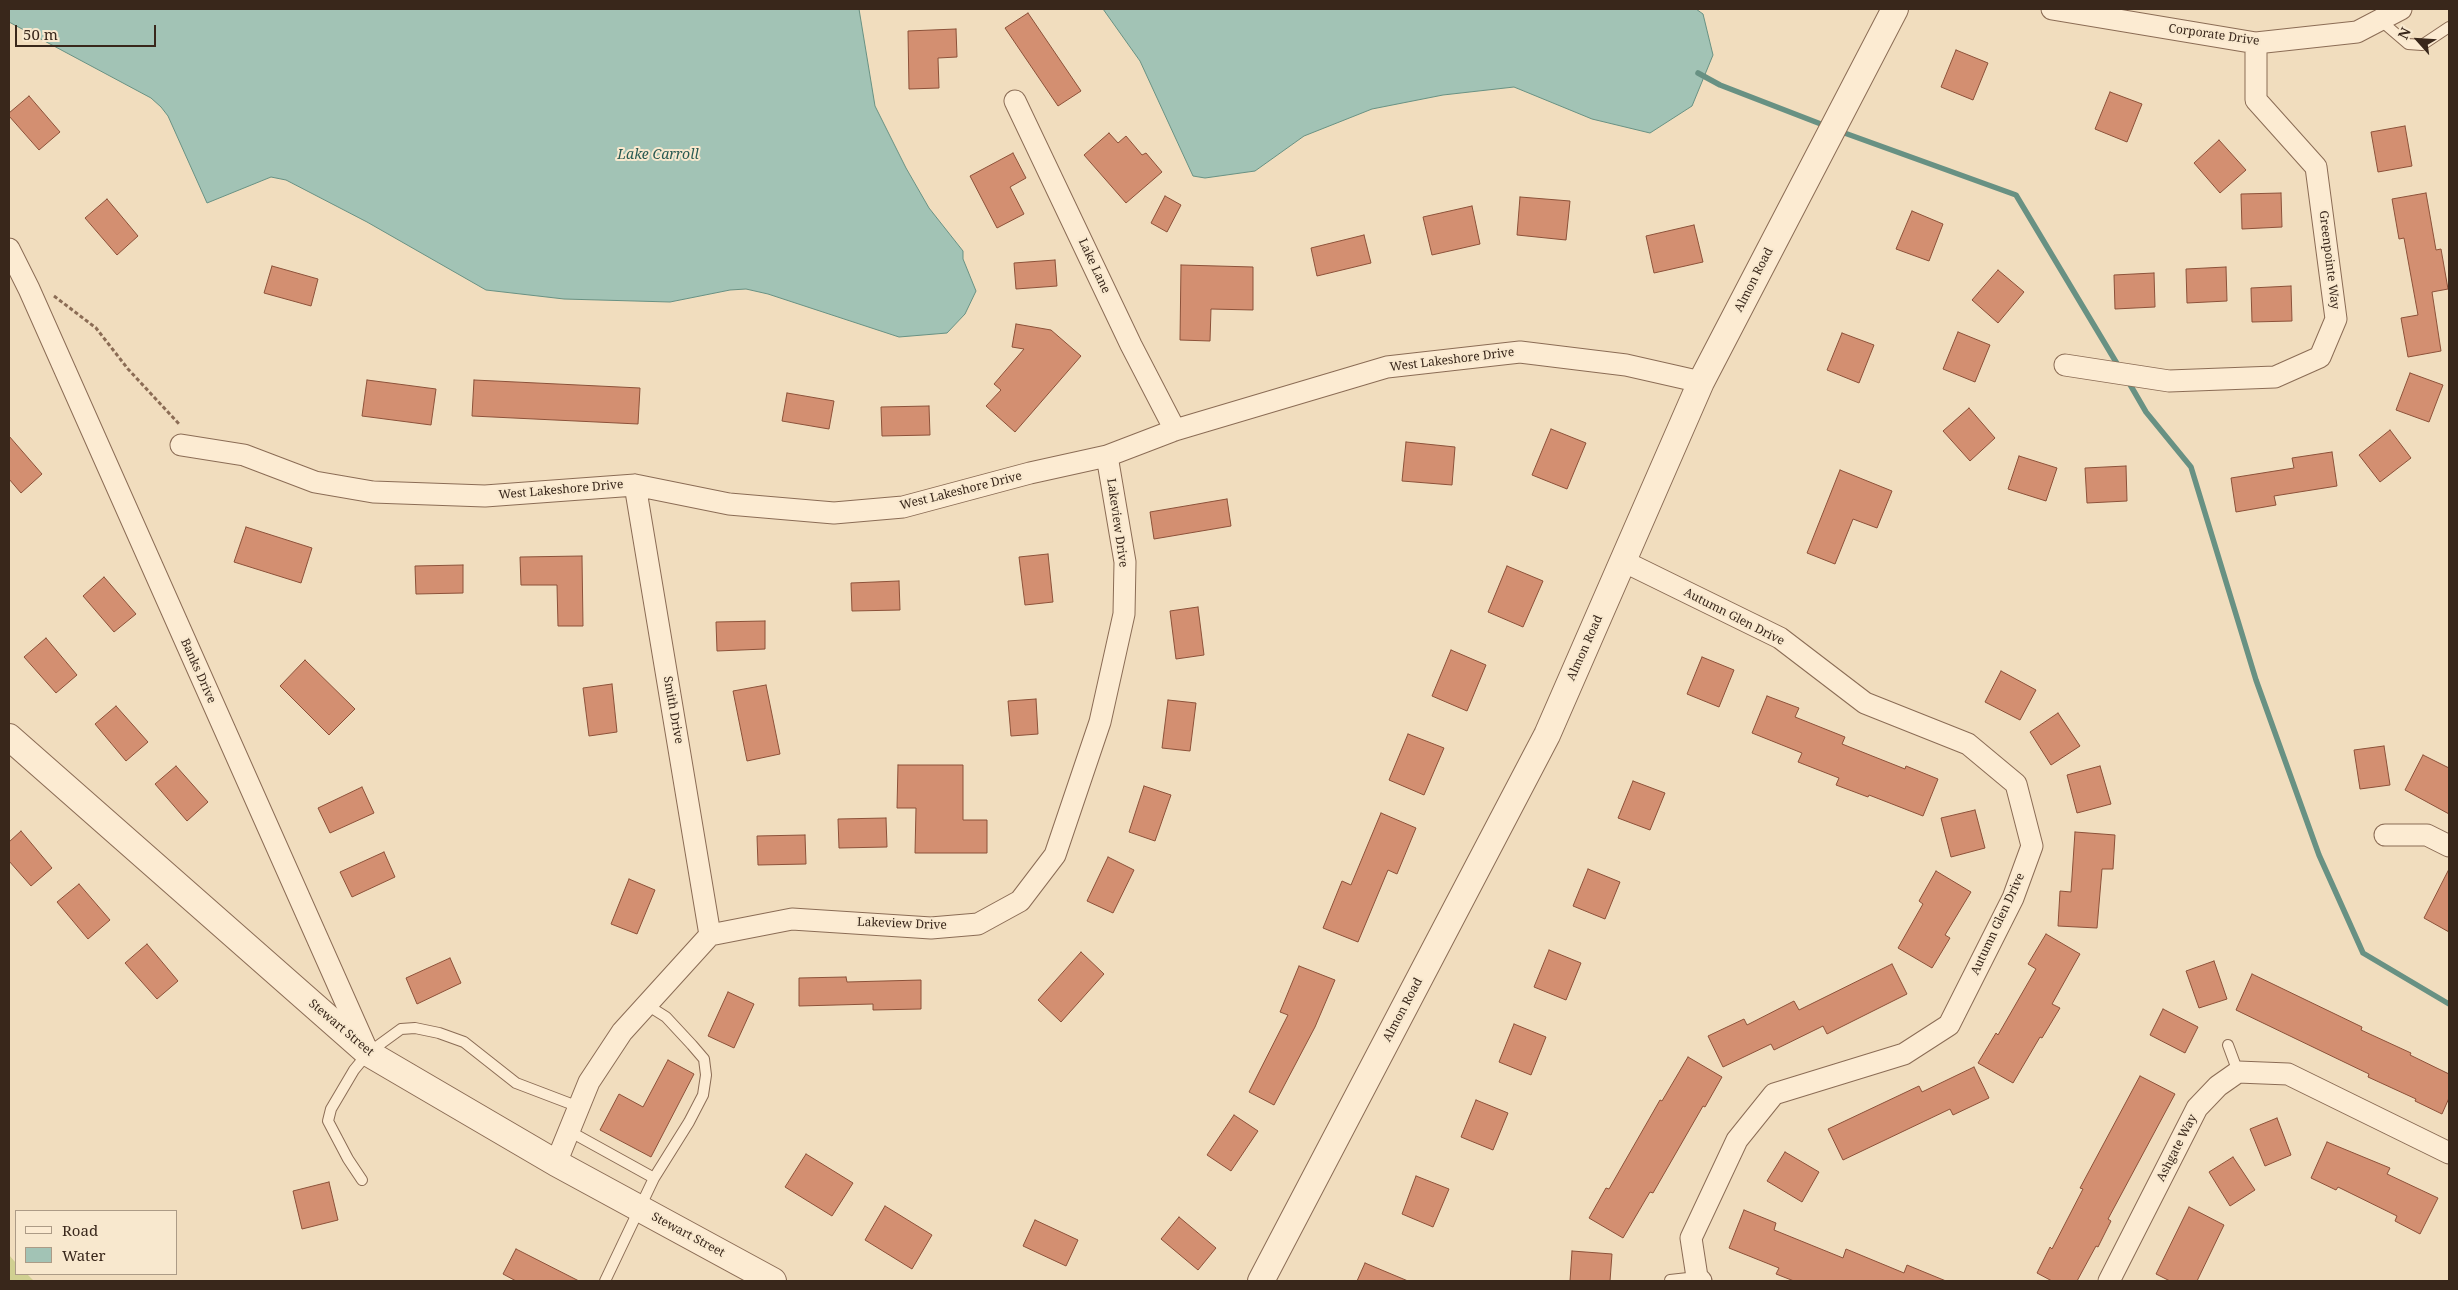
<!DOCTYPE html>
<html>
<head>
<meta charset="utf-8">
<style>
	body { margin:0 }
	#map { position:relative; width:2458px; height:1290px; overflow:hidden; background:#f1ddbe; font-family:"Noto Serif",serif }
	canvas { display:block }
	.frame { position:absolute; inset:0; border:10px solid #39271b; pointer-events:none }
	.legend { position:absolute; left:15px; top:1210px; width:162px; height:65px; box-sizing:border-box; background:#f8e8ce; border:1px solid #ac9b86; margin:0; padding:6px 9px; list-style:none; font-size:15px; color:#39271b }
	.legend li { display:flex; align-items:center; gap:10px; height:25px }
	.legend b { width:25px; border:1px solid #ac9b86 }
	.north { position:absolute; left:2393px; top:15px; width:50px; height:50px; -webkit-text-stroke:4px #f8e8ce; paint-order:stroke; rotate:296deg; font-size:14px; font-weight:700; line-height:20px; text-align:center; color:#39271b }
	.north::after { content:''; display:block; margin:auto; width:18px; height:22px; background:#39271b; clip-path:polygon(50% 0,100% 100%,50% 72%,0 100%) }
	.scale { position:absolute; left:15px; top:25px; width:141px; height:22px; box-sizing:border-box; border:2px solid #39271b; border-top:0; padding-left:6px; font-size:15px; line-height:18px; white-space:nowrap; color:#39271b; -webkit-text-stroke:4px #f8e8ce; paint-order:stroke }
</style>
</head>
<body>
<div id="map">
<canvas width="2458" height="1290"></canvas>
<div class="frame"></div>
<ul class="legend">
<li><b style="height:6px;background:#fcebd2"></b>Road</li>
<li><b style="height:14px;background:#a2c3b5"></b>Water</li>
</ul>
<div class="north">N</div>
<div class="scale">50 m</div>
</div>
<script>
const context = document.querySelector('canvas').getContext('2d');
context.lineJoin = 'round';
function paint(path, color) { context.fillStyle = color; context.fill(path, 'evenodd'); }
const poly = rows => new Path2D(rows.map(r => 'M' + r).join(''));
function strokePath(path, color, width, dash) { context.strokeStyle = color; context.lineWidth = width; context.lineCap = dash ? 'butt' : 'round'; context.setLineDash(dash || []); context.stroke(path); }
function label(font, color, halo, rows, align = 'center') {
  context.font = font + ' "Noto Serif",serif'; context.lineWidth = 4; context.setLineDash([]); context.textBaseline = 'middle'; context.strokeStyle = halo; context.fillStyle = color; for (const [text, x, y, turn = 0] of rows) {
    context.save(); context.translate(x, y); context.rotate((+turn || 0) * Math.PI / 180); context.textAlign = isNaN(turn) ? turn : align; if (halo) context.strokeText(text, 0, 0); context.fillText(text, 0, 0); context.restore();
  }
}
paint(poly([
	[9,1255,16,1263,16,1274,27,1274,34,1281,9,1281]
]), '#d0d091');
const water = poly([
	[9,9,859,9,875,106,906,168,929,208,963,251,963,259,976,291,965,314,947,333,899,337,768,294,746,289,730,290,670,302,564,299,486,290,367,222,286,180,271,177,207,203,168,116,161,107,151,98,9,22,9,9],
	[1103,9,1696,9,1703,14,1713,55,1692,106,1650,133,1592,119,1514,87,1443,95,1372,109,1304,136,1255,171,1205,178,1193,176,1140,61,1103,9]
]);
paint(water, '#a2c3b5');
strokePath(water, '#689183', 1);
strokePath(poly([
	[1698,73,1720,85,1826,126],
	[1839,131,2016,195,2119,367],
	[2128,381,2146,412,2191,467,2256,680,2319,855,2363,953,2449,1004]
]), '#689183', 5.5);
const building = poly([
	[1028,13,1081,91,1058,106,1005,28,1028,13],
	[956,29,957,57,938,58,939,88,909,89,908,31,956,29],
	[1956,50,1988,63,1973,100,1941,87,1956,50],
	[2110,92,2142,104,2127,142,2095,129,2110,92],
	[29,96,60,132,39,150,9,116,9,113,29,96],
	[2405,126,2412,166,2378,172,2371,132,2405,126],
	[1109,133,1118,143,1126,136,1142,155,1146,153,1162,172,1126,203,1084,155,1109,133],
	[2219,140,2246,170,2220,193,2194,163,2219,140],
	[1013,153,1026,178,1010,187,1024,214,997,228,970,176,1013,153],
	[2281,193,2282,227,2242,229,2241,194,2281,193],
	[2426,193,2436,250,2441,249,2448,289,2432,292,2441,351,2408,357,2401,318,2418,315,2404,238,2399,239,2392,199,2426,193],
	[1165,196,1181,205,1167,232,1151,223,1165,196],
	[1520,197,1570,201,1566,240,1517,235,1520,197],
	[107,199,138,236,117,255,85,218,107,199],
	[1472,206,1480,244,1432,255,1423,217,1472,206],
	[1912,211,1943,224,1929,261,1896,249,1912,211],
	[1694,225,1703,262,1654,273,1646,236,1694,225],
	[1364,235,1371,263,1317,276,1311,248,1364,235],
	[1055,260,1057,286,1016,289,1014,263,1055,260],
	[1181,265,1253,267,1253,310,1211,309,1210,341,1180,340,1181,265],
	[272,266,318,279,311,306,264,293,272,266],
	[2226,267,2227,301,2187,303,2186,269,2226,267],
	[1998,270,2024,292,1998,323,1972,300,1998,270],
	[2154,273,2155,307,2115,309,2114,275,2154,273],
	[2291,286,2292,321,2252,322,2251,288,2291,286],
	[1016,324,1051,330,1081,356,1015,432,986,406,1001,390,994,384,1024,349,1012,347,1016,324],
	[1958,332,1990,345,1975,382,1943,369,1958,332],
	[1842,333,1874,345,1859,383,1827,370,1842,333],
	[2410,373,2443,385,2429,422,2396,410,2410,373],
	[367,380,436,389,431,425,362,416,367,380],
	[474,380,640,388,638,424,472,416,474,380],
	[787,393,834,401,829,429,782,421,787,393],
	[929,406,930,435,882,436,881,407,929,406],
	[1969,408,1995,438,1970,461,1943,431,1969,408],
	[1551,429,1586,443,1567,489,1532,475,1551,429],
	[2390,430,2411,458,2380,482,2359,455,2390,430],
	[9,436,42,474,21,493,9,479,9,436],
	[1406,442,1455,447,1452,485,1402,481,1406,442],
	[2332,452,2337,486,2274,496,2276,505,2236,512,2231,478,2294,468,2292,458,2332,452],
	[2019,456,2057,468,2046,501,2008,489,2019,456],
	[2126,466,2127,501,2087,503,2085,468,2126,466],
	[1840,470,1892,491,1877,528,1853,519,1835,564,1807,553,1840,470],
	[1227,499,1231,526,1154,539,1150,512,1227,499],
	[246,527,312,548,301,583,234,562,246,527],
	[1048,554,1053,602,1025,605,1019,557,1048,554],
	[582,556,583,626,558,626,557,585,521,585,520,557,582,556],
	[463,565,463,593,416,594,415,566,463,565],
	[1507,566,1543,581,1523,627,1488,612,1507,566],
	[104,577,136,614,114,632,83,596,104,577],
	[899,581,900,610,852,611,851,583,899,581],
	[1198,607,1204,655,1176,659,1170,611,1198,607],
	[765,621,765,649,717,651,716,622,765,621],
	[46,638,77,675,56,693,24,657,46,638],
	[1451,650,1486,665,1467,711,1432,696,1451,650],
	[1702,657,1734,670,1719,707,1687,694,1702,657],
	[305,660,355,709,329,735,280,686,305,660],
	[2001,671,2036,690,2020,720,1985,702,2001,671],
	[612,684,617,732,589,736,583,688,612,684],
	[766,685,780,754,747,761,733,691,766,685],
	[1767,696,1799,708,1795,717,1845,737,1842,744,1905,769,1906,766,1938,779,1923,816,1869,795,1868,797,1836,785,1839,778,1798,762,1802,753,1752,733,1767,696],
	[1036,699,1038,734,1011,736,1008,701,1036,699],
	[1168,700,1196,703,1190,751,1162,748,1168,700],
	[116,706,148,742,126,761,95,724,116,706],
	[2058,713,2080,746,2051,765,2030,732,2058,713],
	[1408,734,1444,748,1424,795,1389,780,1408,734],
	[2384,746,2390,785,2360,789,2354,750,2384,746],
	[2423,755,2449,768,2449,814,2405,790,2423,755],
	[898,765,963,765,963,820,987,820,987,853,915,853,916,808,897,808,898,765],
	[176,766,208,802,187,821,155,784,176,766],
	[2100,766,2111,804,2077,813,2067,775,2100,766],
	[1633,781,1665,793,1650,830,1618,818,1633,781],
	[1144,786,1171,795,1155,841,1129,832,1144,786],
	[362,787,374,813,330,833,318,808,362,787],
	[1975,810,1985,848,1951,857,1941,818,1975,810],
	[1381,813,1416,828,1397,874,1388,870,1358,942,1323,928,1342,881,1351,885,1381,813],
	[886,818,887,847,839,848,838,819,886,818],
	[21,831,52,868,31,886,9,861,9,842,21,831],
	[2075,832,2115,835,2113,869,2102,869,2097,928,2058,926,2060,891,2071,892,2075,832],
	[805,835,806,864,758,865,757,836,805,835],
	[384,852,395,877,352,897,340,872,384,852],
	[1108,857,1134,870,1113,913,1087,901,1108,857],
	[1588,869,1620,882,1605,919,1573,906,1588,869],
	[2449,869,2449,932,2424,918,2449,869],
	[1936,871,1971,892,1945,935,1950,938,1932,968,1898,948,1923,904,1919,901,1936,871],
	[629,879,655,890,637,934,611,924,629,879],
	[79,884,110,920,88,939,57,902,79,884],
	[2046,934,2080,954,2052,1004,2060,1008,2042,1038,2040,1037,2013,1083,1978,1063,1996,1033,1998,1035,2036,969,2028,964,2046,934],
	[147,944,178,981,157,999,125,963,147,944],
	[1549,950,1581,963,1566,1000,1534,987,1549,950],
	[1081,952,1104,974,1061,1022,1038,1000,1081,952],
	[450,958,461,983,417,1004,406,978,450,958],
	[2214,961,2227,999,2199,1008,2186,971,2214,961],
	[1892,964,1907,994,1827,1034,1823,1026,1774,1050,1771,1044,1723,1067,1708,1036,1744,1019,1747,1025,1794,1001,1799,1010,1892,964],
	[1299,966,1335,980,1315,1027,1274,1105,1249,1092,1288,1015,1280,1012,1299,966],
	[2252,974,2362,1027,2361,1030,2411,1053,2410,1055,2449,1074,2449,1098,2442,1114,2415,1101,2416,1099,2368,1077,2369,1074,2236,1010,2252,974],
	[846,977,847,982,921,980,921,1009,873,1010,873,1004,799,1006,799,978,846,977],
	[728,992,754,1004,734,1048,708,1036,728,992],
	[2163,1009,2198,1027,2185,1053,2150,1035,2163,1009],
	[1514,1024,1546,1037,1531,1075,1499,1062,1514,1024],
	[1688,1057,1722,1077,1705,1107,1703,1106,1653,1193,1650,1192,1623,1238,1589,1218,1606,1188,1609,1189,1660,1100,1662,1101,1688,1057],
	[668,1060,694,1074,651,1157,600,1130,619,1094,643,1107,668,1060],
	[1974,1067,1989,1098,1953,1115,1950,1109,1843,1160,1828,1129,1919,1086,1922,1092,1974,1067],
	[2140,1076,2175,1094,2108,1219,2111,1221,2098,1247,2096,1246,2077,1281,2052,1281,2037,1273,2050,1247,2052,1249,2083,1189,2080,1188,2140,1076],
	[1476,1100,1508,1113,1493,1150,1461,1137,1476,1100],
	[1234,1115,1258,1131,1231,1171,1207,1155,1234,1115],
	[2277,1118,2291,1155,2265,1166,2250,1129,2277,1118],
	[2327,1142,2390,1168,2387,1174,2438,1198,2420,1234,2395,1221,2397,1216,2338,1187,2336,1190,2311,1178,2327,1142],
	[1785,1152,1819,1172,1802,1202,1767,1181,1785,1152],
	[806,1154,853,1183,832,1216,785,1187,806,1154],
	[2233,1157,2255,1190,2230,1206,2209,1172,2233,1157],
	[1416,1176,1449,1189,1433,1227,1402,1214,1416,1176],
	[329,1182,338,1220,302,1229,293,1191,329,1182],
	[885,1206,932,1235,912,1269,865,1240,885,1206],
	[2189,1207,2224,1225,2197,1281,2170,1281,2156,1274,2189,1207],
	[1744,1210,1776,1223,1774,1230,1843,1258,1846,1249,1904,1273,1907,1265,1946,1281,1794,1281,1776,1274,1779,1268,1729,1248,1744,1210],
	[1179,1217,1216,1248,1198,1270,1161,1239,1179,1217],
	[1035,1220,1078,1240,1066,1266,1023,1246,1035,1220],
	[516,1249,579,1281,516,1281,503,1274,516,1249],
	[1572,1251,1612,1254,1610,1281,1570,1281,1572,1251],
	[1365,1263,1408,1281,1357,1281,1365,1263]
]);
paint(building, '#d38f71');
strokePath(building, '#8c5139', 1);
const service = poly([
	[2380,20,2408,44,2422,45,2449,27],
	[2228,1045,2238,1072],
	[569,1131,654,1178],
	[362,1180,348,1159,328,1121,331,1109,354,1070,368,1053,401,1029,415,1028,439,1033,464,1042,516,1083,579,1107],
	[1670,1280,1697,1277],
	[605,1281,654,1178,689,1122,703,1095,706,1075,704,1059,692,1045,666,1017,647,1005]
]);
const minor = poly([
	[2052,9,2256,43,2357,32,2401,9],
	[1015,101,1131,345,1175,430],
	[9,249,29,289,367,1050],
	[2065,365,2169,381,2275,377,2320,357,2336,319,2316,167,2256,100,2256,43],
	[181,445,244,455,315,482,373,492,485,496,635,485,729,504,834,513,903,507,1030,473,1107,456,1175,430,1387,367,1520,352,1626,365,1701,382],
	[635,485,710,935],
	[1623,561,1780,638,1865,703,1968,744,2016,784,2032,846,2013,898,1949,1025,1904,1054,1774,1094,1737,1140,1691,1238,1697,1277,1701,1281],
	[2385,835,2427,835,2449,846],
	[556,1163,589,1082,622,1032,710,935,792,919,931,928,978,924,1020,901,1055,855,1100,722,1124,614,1125,562,1107,456],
	[2109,1281,2197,1108,2218,1086,2238,1072,2288,1074,2449,1153]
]);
const tertiary = poly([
	[9,737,368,1053,556,1163,773,1281],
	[1261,1281,1547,735,1701,382,1895,9]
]);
strokePath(service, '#8b6c55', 12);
strokePath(minor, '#8b6c55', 23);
strokePath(tertiary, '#8b6c55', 28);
strokePath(poly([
	[54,296,96,328,128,369,180,425]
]), '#8b6c55', 3, [4, 2.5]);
strokePath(service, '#fcebd2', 10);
strokePath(minor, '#fcebd2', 21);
strokePath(tertiary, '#fcebd2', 26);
label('12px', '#39271b', '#f8e8ce', [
	["Corporate Drive",2214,35,8],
	["Greenpointe Way",2329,260,83],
	["Lake Lane",1094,266,65],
	["Almon Road",1754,280,-63],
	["West Lakeshore Drive",1452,360,-7],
	["West Lakeshore Drive",561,490,-5],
	["West Lakeshore Drive",961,491,-14],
	["Lakeview Drive",1117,523,82],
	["Autumn Glen Drive",1734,617,27],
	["Almon Road",1585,648,-66],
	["Banks Drive",198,671,66],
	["Smith Drive",673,710,80],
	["Lakeview Drive",902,924,2],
	["Autumn Glen Drive",1998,924,-65],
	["Almon Road",1403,1010,-62],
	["Stewart Street",341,1028,40],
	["Ashgate Way",2177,1148,-63],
	["Stewart Street",688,1235,28]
]);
label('italic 14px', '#295a52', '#f8e8ce', [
	["Lake Carroll",658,155]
]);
</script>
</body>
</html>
